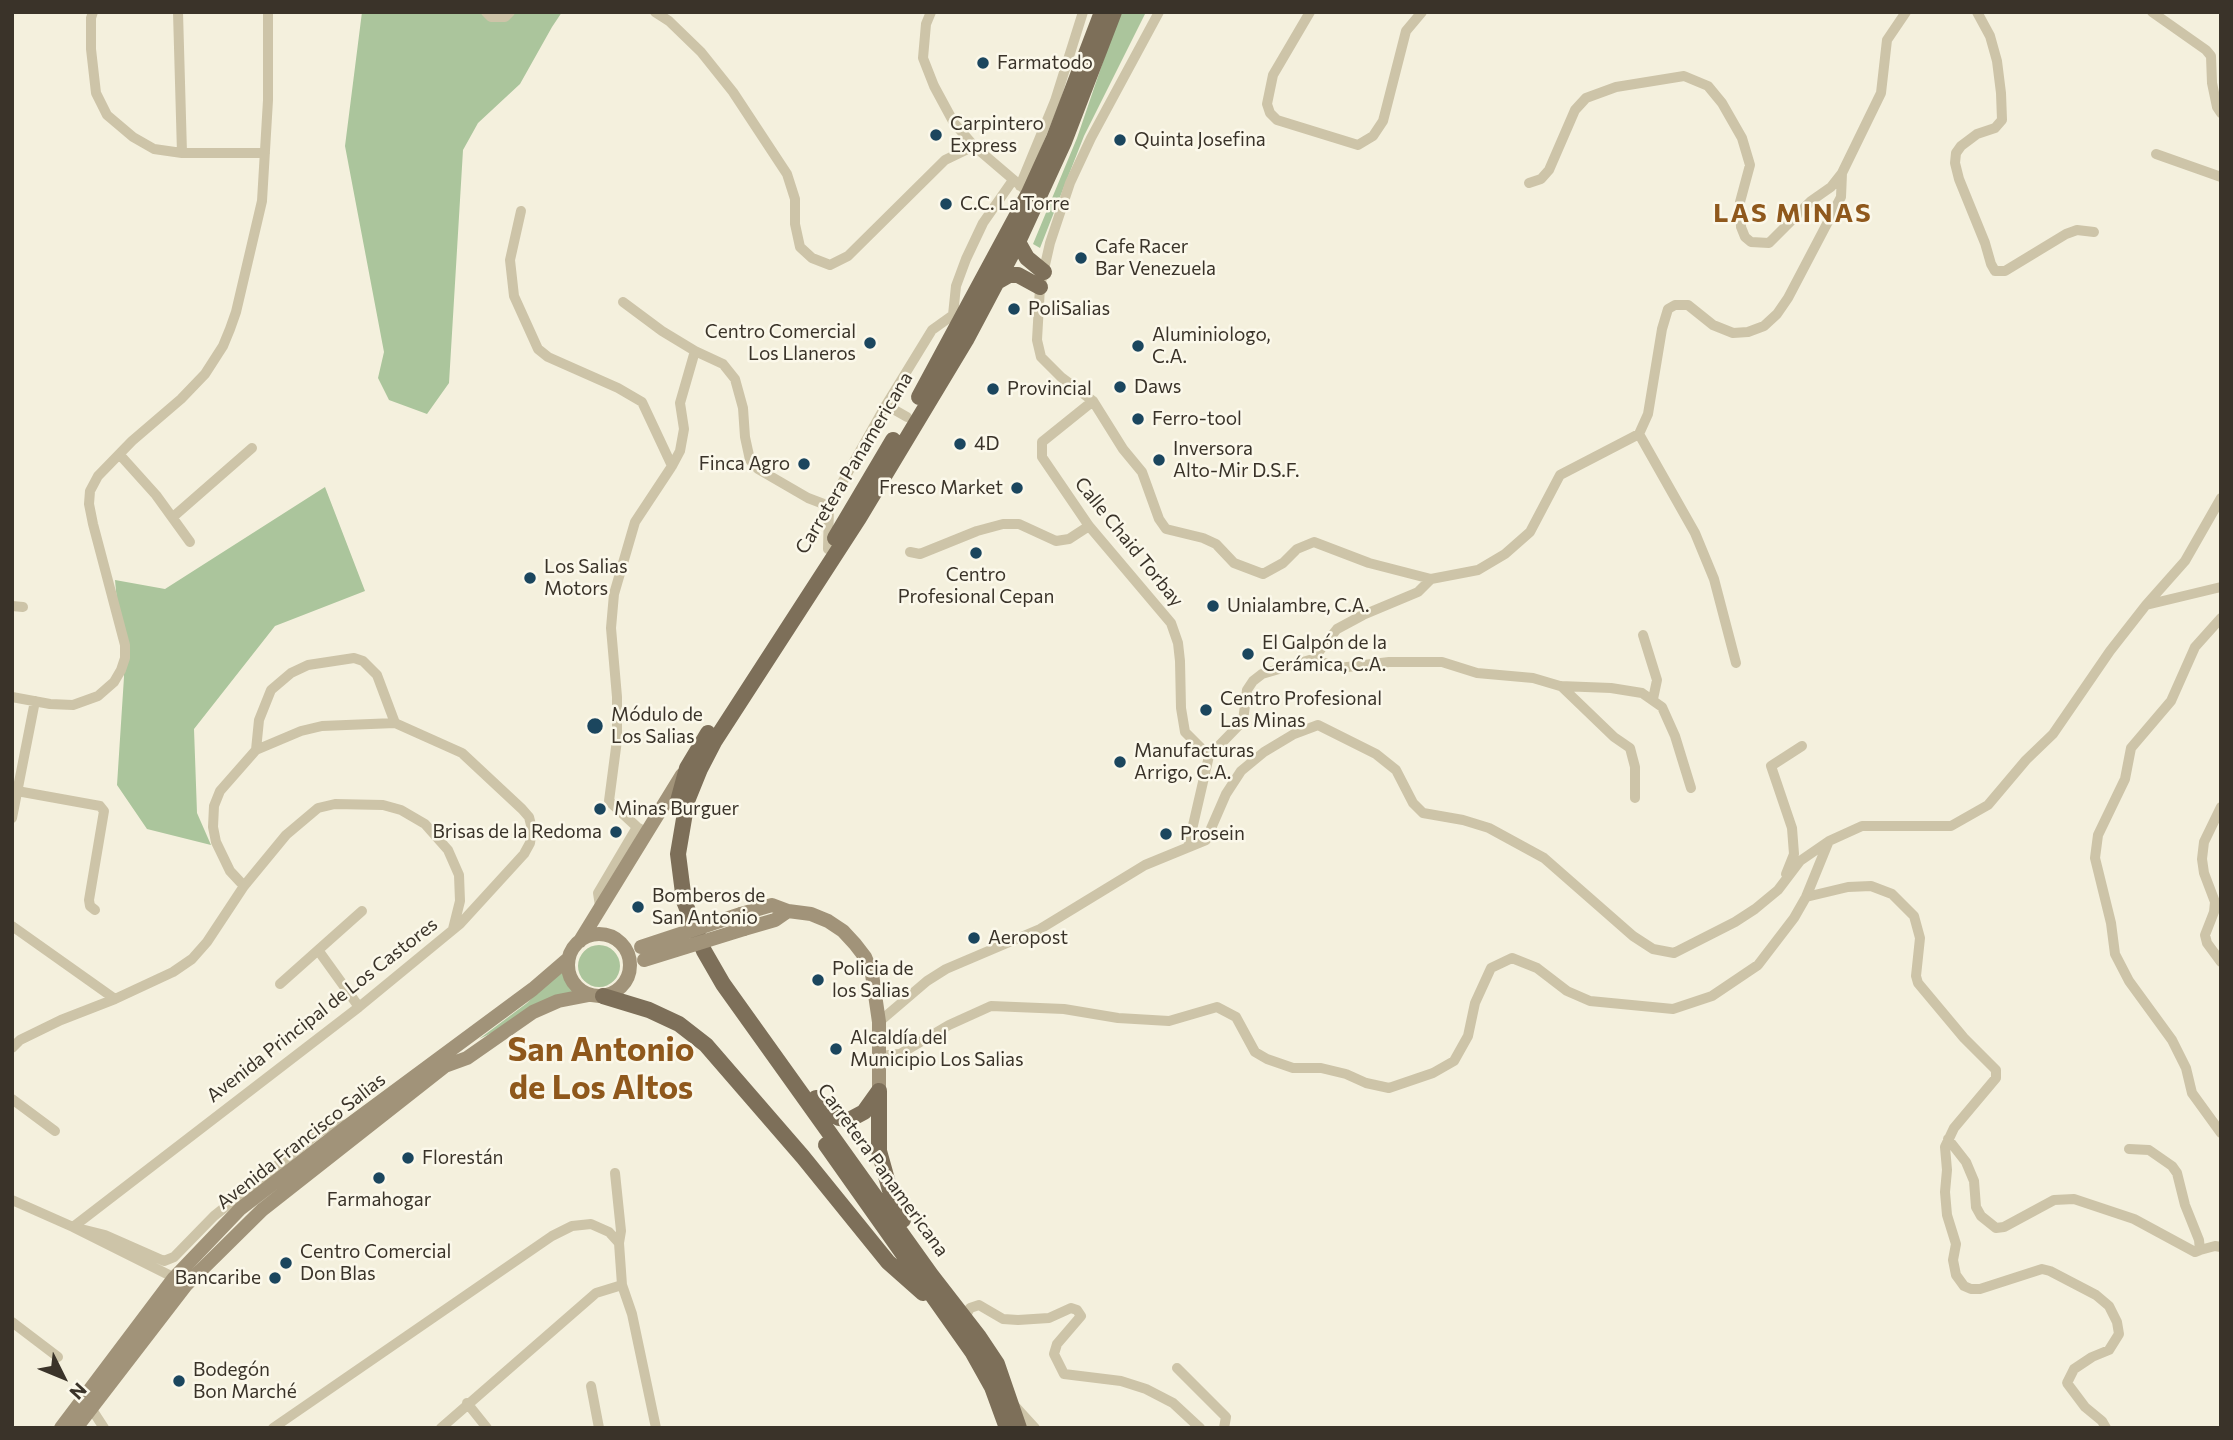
<!DOCTYPE html>
<html>
<head>
<meta charset="utf-8">
<style>
	body { margin:0 }
	#map { position:relative; width:2233px; height:1440px; overflow:hidden; background:#f4f0dd; font-family:Commissioner,sans-serif }
	canvas { display:block }
	.frame { position:absolute; inset:0; border:14px solid #3a3329; pointer-events:none }
	.north { position:absolute; left:28px; top:1342px; width:70px; height:70px; -webkit-text-stroke:5px #fbf8ea; paint-order:stroke; rotate:133deg; font-size:19px; font-weight:700; line-height:28px; text-align:center; color:#3a3329 }
	.north::after { content:''; display:block; margin:auto; width:24px; height:32px; background:#3a3329; clip-path:polygon(50% 0,100% 100%,50% 72%,0 100%) }
</style>
</head>
<body>
<div id="map">
<canvas width="2233" height="1440"></canvas>
<div class="frame"></div>
<div class="north">N</div>
</div>
<script>
const context = document.querySelector('canvas').getContext('2d');
context.lineJoin = 'round';
function paint(path, color) { context.fillStyle = color; context.fill(path, 'evenodd'); }
const poly = rows => new Path2D(rows.map(r => 'M' + r).join(''));
function strokePath(path, color, width, dash) { context.strokeStyle = color; context.lineWidth = width; context.lineCap = dash ? 'butt' : 'round'; context.setLineDash(dash || []); context.stroke(path); }
function label(font, color, halo, rows, align = 'center') {
  context.font = font + ' Commissioner,sans-serif'; context.lineWidth = 5; context.setLineDash([]); context.textBaseline = 'middle'; context.strokeStyle = halo; context.fillStyle = color; for (const [text, x, y, turn = 0] of rows) {
    context.save(); context.translate(x, y); context.rotate((+turn || 0) * Math.PI / 180); context.textAlign = isNaN(turn) ? turn : align; if (halo) context.strokeText(text, 0, 0); context.fillText(text, 0, 0); context.restore();
  }
}
paint(poly([
	[362,12,562,12,552,27,520,84,478,123,463,150,449,383,427,414,389,400,378,378,384,352,345,146],
	[1120,12,1146,12,1084,136,1040,248,1033,244,1077,138],
	[325,487,365,591,275,626,194,729,197,813,211,845,147,829,117,785,124,677,115,580,165,589],
	'578 966a21 21 0 1 1 42 0a21 21 0 1 1-42 0Z',
	[563,967,568,986,575,993,479,1039,527,1003]
]), '#abc59c');
strokePath(poly([
	[93,12,91,18,91,49,96,93,107,115,133,137,154,149,182,153,265,153],
	[178,12,182,153],
	[486,12,491,17,505,17,510,12],
	[655,12,669,21,701,52,733,92,787,174,795,199,795,224,800,247,812,258,830,265,848,256,945,160,974,146,1029,193],
	[931,12,926,24,923,58,934,86,954,123,974,146],
	[1159,12,1091,138,1070,183,1050,243,1040,287,1037,340,1041,357,1061,377,1093,401,1123,449,1142,472,1159,519,1166,529,1203,538,1216,544,1234,563,1263,574,1283,563,1297,549,1314,542,1369,563,1431,579,1478,570,1505,554,1530,532,1560,475,1639,434,1648,414,1662,329,1668,309,1675,305,1688,305,1713,325,1733,333,1748,332,1764,326,1777,314,1788,298,1841,197,1842,173],
	[1310,12,1273,75,1267,104,1270,113,1277,120,1358,145,1373,136,1383,121,1406,31,1422,12],
	[1977,12,1990,36,1997,61,2001,93,2002,120,1995,128,1977,134,1961,146,1956,153,1955,163,1959,179,1985,243,1991,264,1995,271,2005,271,2066,234,2077,230,2094,232],
	[2152,12,2206,50,2211,56,2212,83,2217,107,2221,113],
	[2156,154,2221,177],
	[1529,183,1541,179,1549,170,1575,110,1586,98,1616,87,1684,76,1708,86,1722,103,1742,138,1750,165,1740,202,1741,227,1745,237,1751,242,1769,243,1811,201,1831,187,1842,173,1881,93,1887,40,1906,12],
	[1020,186,1055,101,1083,12],
	[521,211,510,260,514,296,538,349,548,357,618,388,642,402,672,466],
	[623,302,662,331,695,351],
	[957,321,953,315,956,286,966,259,983,223,1013,180],
	[1093,401,1042,442,1042,457,1089,526,1171,623,1178,643,1180,661,1181,708,1185,732,1209,756,1188,847],
	[886,405,907,417],
	[1639,434,1695,533,1714,579,1736,663],
	[120,455,156,495,190,542],
	[829,506,886,405,932,330,953,315],
	[173,517,252,448],
	[910,552,920,554,977,531,1003,524,1019,524,1056,541,1069,539,1089,526],
	[2146,605,2221,587],
	[12,606,23,607],
	[2221,618,2195,647,2171,701,2131,748,2125,779,2098,835,2095,858,2111,923,2115,954,2129,981,2172,1040,2186,1068,2192,1093,2221,1133],
	[1643,635,1657,680,1653,699],
	[1313,659,1337,629,1363,615,1418,592,1431,579],
	[1561,686,1614,737,1630,748,1635,767,1635,798],
	[12,697,50,704,73,705,98,696,114,682,121,670,125,658,125,645,93,524,89,504,90,491,98,476,132,441,181,399,205,374,223,346,230,329,236,312,262,201,268,100,268,12],
	[256,750,259,720,271,690,291,673,308,665,354,658,363,661,377,675,395,723],
	[1209,756,1243,721,1247,690,1253,681,1262,674,1313,659,1339,668,1389,662,1442,662,1477,673,1533,678,1560,686,1611,688,1642,693,1662,707,1675,736,1691,788],
	[17,791,100,806,104,811,89,900,90,906,95,910],
	[2221,807,2204,842,2202,859,2204,873,2215,902,2214,912,2205,935,2207,943,2221,962],
	[12,818,35,701],
	[646,832,637,827,609,801,617,740,617,697,611,628,614,594,635,522,672,466,680,451,684,429,680,403,695,351,723,364,735,379,743,408,745,437,750,460,758,469,808,498,829,506,828,549],
	[1786,874,1794,854,1792,828,1771,766,1802,746],
	[1806,897,1848,887,1871,886,1892,894,1914,916,1920,938,1916,976,1918,983,1964,1038,1996,1070,1996,1078,1954,1128,1945,1147,1947,1170,1945,1192,1947,1215,1956,1244,1953,1260,1956,1275,1964,1286,1971,1289,1980,1289,2042,1269,2050,1271,2096,1295,2109,1306,2117,1322,2119,1334,2109,1350,2092,1357,2074,1369,2067,1383,2085,1407,2102,1421,2106,1428],
	[600,906,598,893,637,827],
	[12,926,115,999],
	[318,950,359,1007],
	[280,984,362,911],
	[879,1022,927,981,946,969,1040,929,1145,865,1206,840,1226,794,1241,771,1264,752,1294,734,1318,725,1376,754,1396,770,1413,803,1423,813,1463,820,1489,828,1544,858,1633,936,1653,949,1674,953,1735,922,1755,909,1778,890,1800,861,1829,841,1862,826,1951,826,1988,805,2026,760,2053,734,2110,651,2146,605,2185,561,2221,498],
	[12,1048,20,1040,61,1020,115,999,173,972,192,959,207,942,244,886,286,835,318,808,335,804,383,805,401,810,425,824,448,850,459,875,460,901,453,929],
	[880,1056,900,1054,949,1025,991,1006,1064,1009,1118,1018,1169,1021,1217,1007,1236,1017,1255,1052,1267,1059,1293,1068,1321,1068,1346,1074,1366,1083,1389,1088,1433,1073,1454,1061,1468,1036,1475,1003,1491,968,1512,958,1537,968,1567,991,1590,1001,1673,1009,1712,996,1758,965,1794,918,1806,897,1828,843],
	[12,1099,55,1131],
	[1948,1139,1966,1162,1974,1181,1976,1207,1981,1216,1996,1228,2004,1227,2054,1200,2074,1199,2134,1219,2195,1252,2200,1250,2199,1240,2185,1205,2177,1173,2172,1166,2149,1150,2129,1149],
	[615,1173,621,1231,619,1243],
	[12,1200,73,1227,179,1280],
	[73,1227,359,1007,460,924,524,854,530,843,532,829,529,817,522,809,462,753,395,723,322,726,301,731,256,750,220,791,214,806,213,827,216,842,230,871,244,886],
	[73,1227,105,1235,164,1261,174,1257,214,1216,318,1133,333,1124,349,1125],
	[2200,1250,2215,1246,2221,1247],
	[965,1317,970,1308,979,1305,1003,1319,1018,1320,1049,1318,1071,1308,1077,1310,1081,1316,1057,1344,1054,1354,1064,1374,1121,1381,1146,1389,1173,1403,1200,1428],
	[12,1322,58,1357],
	[1177,1368,1226,1417,1224,1428],
	[591,1386,599,1428],
	[467,1403,487,1428],
	[1014,1405,1035,1428],
	[91,1408,104,1428],
	[273,1428,552,1236,572,1226,591,1224,609,1232,619,1243,622,1285,632,1314,656,1428],
	[441,1428,596,1293,622,1285]
]), '#cdc4a8', 10);
strokePath(poly([
	[741,914,772,905,788,911,811,914,828,921,843,931,855,944,865,957,872,974,879,1022,879,1091],
	[744,929,775,920,788,911],
	'568 965a31 31 0 1 1 62 0a31 31 0 1 1-62 0Z',
	[580,941,682,775],
	[61,1428,174,1278,240,1209,349,1125,533,989,569,958],
	[76,1428,186,1285,262,1210,445,1066,467,1058,533,1012,558,1001,589,995]
]), '#a19379', 14);
strokePath(poly([
	[1018,242,1027,258,1044,272],
	[995,283,1009,275,1018,275,1040,287],
	[919,397,1029,193,1054,138,1102,12],
	[835,538,893,440],
	[678,801,687,768,708,733],
	[603,996,649,1010,679,1024,706,1045,803,1157,888,1262,923,1293],
	[879,1091,879,1151,893,1201,903,1220],
	[816,1098,825,1110,839,1118,849,1120,864,1112,879,1091],
	[826,1145,973,1353,992,1387,1007,1428],
	[1019,1428,997,1364,979,1337,931,1275,723,984,704,951,684,901,678,854,687,801,700,769,714,742,859,518,966,340,1018,242,1064,142,1114,12]
]), '#7d6f59', 16);
strokePath(poly([
	[641,947,741,914],
	[644,960,744,929]
]), '#a19379', 14);
for (const [x, y, r, color] of [
	[983,63,7,"#1b465e"],
	[936,135,7,"#1b465e"],
	[1120,140,7,"#1b465e"],
	[946,204,7,"#1b465e"],
	[1081,258,7,"#1b465e"],
	[1014,309,7,"#1b465e"],
	[870,343,7,"#1b465e"],
	[1138,346,7,"#1b465e"],
	[1120,387,7,"#1b465e"],
	[993,389,7,"#1b465e"],
	[1138,419,7,"#1b465e"],
	[960,444,7,"#1b465e"],
	[1159,460,7,"#1b465e"],
	[804,464,7,"#1b465e"],
	[1017,488,7,"#1b465e"],
	[976,553,7,"#1b465e"],
	[530,578,7,"#1b465e"],
	[1213,606,7,"#1b465e"],
	[1248,654,7,"#1b465e"],
	[1206,710,7,"#1b465e"],
	[595,726,9,"#1b465e"],
	[1120,762,7,"#1b465e"],
	[600,809,7,"#1b465e"],
	[616,832,7,"#1b465e"],
	[1166,834,7,"#1b465e"],
	[638,907,7,"#1b465e"],
	[974,938,7,"#1b465e"],
	[818,980,7,"#1b465e"],
	[836,1049,7,"#1b465e"],
	[408,1158,7,"#1b465e"],
	[379,1178,7,"#1b465e"],
	[286,1263,7,"#1b465e"],
	[275,1278,7,"#1b465e"],
	[179,1381,7,"#1b465e"]
]) { const dot = new Path2D(); dot.arc(x, y, r, 0, 2 * Math.PI); context.fillStyle = color; context.fill(dot); strokePath(dot, '#fbf8ea', 2.5); }
label('19px', '#3a3329', '#fbf8ea', [
	["Farmatodo",997,63],
	["Carpintero",950,124],
	["Express",950,146],
	["Quinta Josefina",1134,140],
	["C.C. La Torre",960,204],
	["Cafe Racer",1095,247],
	["Bar Venezuela",1095,269],
	["PoliSalias",1028,309],
	["Centro Comercial",856,332,"right"],
	["Los Llaneros",856,354,"right"],
	["Aluminiologo,",1152,335],
	["C.A.",1152,357],
	["Daws",1134,387],
	["Provincial",1007,389],
	["Ferro-tool",1152,419],
	["4D",974,444],
	["Inversora",1173,449],
	["Alto-Mir D.S.F.",1173,471],
	["Finca Agro",790,464,"right"],
	["Fresco Market",1003,488,"right"],
	["Los Salias",544,567],
	["Motors",544,589],
	["Centro",976,575,"center"],
	["Profesional Cepan",976,597,"center"],
	["Unialambre, C.A.",1227,606],
	["El Galpón de la",1262,643],
	["Cerámica, C.A.",1262,665],
	["Centro Profesional",1220,699],
	["Las Minas",1220,721],
	["Módulo de",611,715],
	["Los Salias",611,737],
	["Manufacturas",1134,751],
	["Arrigo, C.A.",1134,773],
	["Minas Burguer",614,809],
	["Brisas de la Redoma",602,832,"right"],
	["Prosein",1180,834],
	["Bomberos de",652,896],
	["San Antonio",652,918],
	["Aeropost",988,938],
	["Policia de",832,969],
	["los Salias",832,991],
	["Alcaldía del",850,1038],
	["Municipio Los Salias",850,1060],
	["Florestán",422,1158],
	["Farmahogar",379,1200,"center"],
	["Centro Comercial",300,1252],
	["Don Blas",300,1274],
	["Bancaribe",261,1278,"right"],
	["Bodegón",193,1370],
	["Bon Marché",193,1392]
], 'left');
label('19px', '#3a3329', '#fbf8ea', [
	["Carretera Panamericana",854,463,-59],
	["Calle Chaid Torbay",1129,542,51],
	["Avenida Principal de Los Castores",322,1010,-38],
	["Avenida Francisco Salias",301,1141,-38],
	["Carretera Panamericana",883,1170,54]
]);
context.letterSpacing = '2px';
label('bold 26px', '#8f581c', '#fbf8ea', [
	["LAS MINAS",1793,213]
]);
context.letterSpacing = '0px';
label('bold 33px', '#8f581c', '#fbf8ea', [
	["San Antonio",601,1050],
	["de Los Altos",601,1088]
]);
</script>
</body>
</html>
